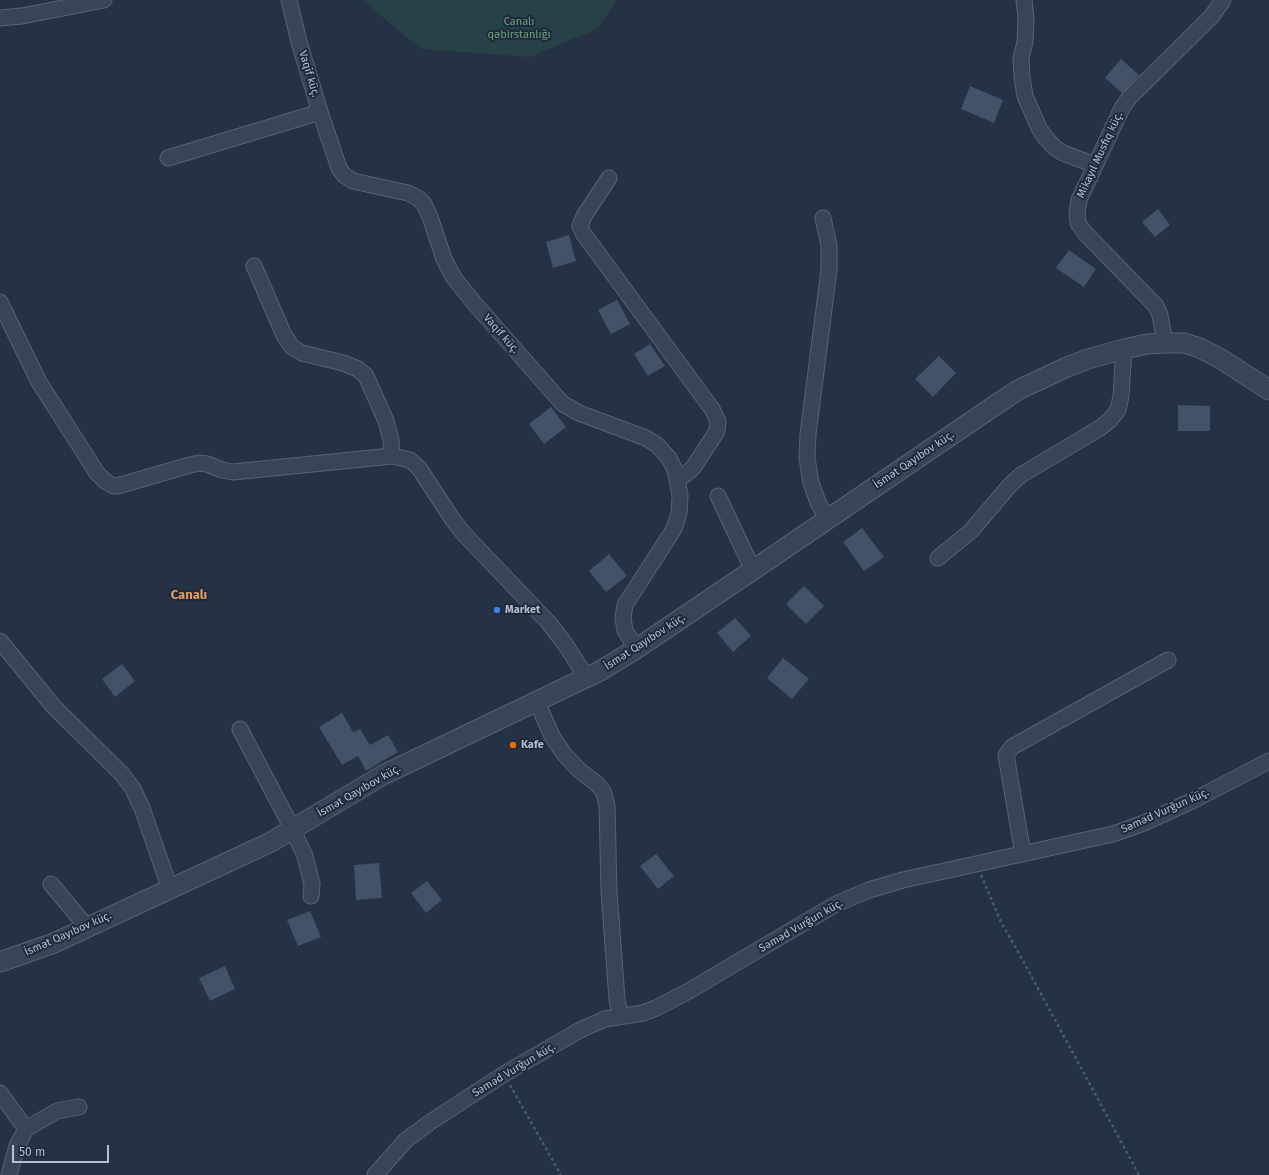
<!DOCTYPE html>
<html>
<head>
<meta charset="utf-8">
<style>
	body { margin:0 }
	#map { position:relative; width:1269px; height:1175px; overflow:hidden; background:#253246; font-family:"Fira Sans",sans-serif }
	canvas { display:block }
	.scale { position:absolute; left:12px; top:1145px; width:97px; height:18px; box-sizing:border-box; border:2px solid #b7bfcf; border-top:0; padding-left:5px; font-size:12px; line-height:14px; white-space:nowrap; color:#b7bfcf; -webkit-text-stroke:3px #1e293b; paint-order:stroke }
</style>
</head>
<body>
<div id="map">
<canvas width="1269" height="1175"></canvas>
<div class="scale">50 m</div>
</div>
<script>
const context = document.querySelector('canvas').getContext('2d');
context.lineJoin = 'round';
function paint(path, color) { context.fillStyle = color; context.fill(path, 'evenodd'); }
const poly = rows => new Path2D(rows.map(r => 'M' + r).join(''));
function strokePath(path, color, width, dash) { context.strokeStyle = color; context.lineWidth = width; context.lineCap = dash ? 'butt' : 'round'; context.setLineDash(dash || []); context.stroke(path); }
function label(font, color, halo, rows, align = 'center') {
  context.font = font + ' "Fira Sans",sans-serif'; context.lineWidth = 4; context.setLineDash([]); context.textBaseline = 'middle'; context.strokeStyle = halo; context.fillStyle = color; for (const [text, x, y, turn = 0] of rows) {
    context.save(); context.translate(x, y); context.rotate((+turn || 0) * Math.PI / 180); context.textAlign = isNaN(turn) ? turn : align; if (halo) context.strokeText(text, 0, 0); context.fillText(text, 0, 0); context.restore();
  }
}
paint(poly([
	[362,0,617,0,597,29,530,57,421,49]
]), '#274247');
paint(poly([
	[1121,59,1139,75,1123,94,1105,78],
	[970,86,1003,100,994,123,961,109],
	[1158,209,1170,225,1155,237,1142,222],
	[569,235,576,261,553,268,546,242],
	[1069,250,1096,269,1084,287,1056,268],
	[617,300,630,324,611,334,598,310],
	[650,344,665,366,648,376,634,354],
	[939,356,956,373,933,397,915,379],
	[1178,405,1210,406,1210,431,1178,431],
	[551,407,566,427,544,444,529,424],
	[862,528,884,557,864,571,843,542],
	[609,554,627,576,606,592,589,571],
	[804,586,824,606,806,624,786,604],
	[735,618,751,636,733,652,717,633],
	[783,658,809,679,792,699,767,678],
	[122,664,135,681,115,697,102,679],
	[342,713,353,732,360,729,370,745,388,735,398,752,366,771,358,756,342,765,319,727],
	[656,854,674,876,658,889,640,866],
	[379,863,382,898,356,900,354,865],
	[427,881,442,900,426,913,411,893],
	[310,911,321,937,298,946,287,920],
	[225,966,235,989,210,1001,199,978]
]), '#435169');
const minor = poly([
	[289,0,299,42,320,112,339,168,344,175,353,181,408,193,418,198,424,204,430,217,444,259,454,278,475,304,563,404,579,413,646,438,657,445,669,458,675,470,677,479,680,496,679,513,674,529,625,605,623,618,625,630,636,649],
	[1024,0,1026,19,1025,42,1021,58,1022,77,1025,96,1039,128,1045,137,1054,147,1063,153,1095,165],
	[0,18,22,16,104,0],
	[168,158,320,112],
	[609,178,584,216,580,226,583,233,712,409,718,421,717,431,693,468,686,474,677,479],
	[823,218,829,245,829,270,808,434,807,458,811,483,818,502,827,520],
	[254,266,284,335,292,347,302,353,343,363,358,369,366,376,386,421,391,440,392,456],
	[0,302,39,382,97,473,106,482,114,486,121,485,190,465,199,463,207,464,222,470,233,472,392,456,410,460,419,468,453,520,464,534,549,623,565,644,587,678],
	[1165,343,1160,315,1156,306,1085,233,1078,223,1077,213,1079,200,1122,108,1129,98,1211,17,1223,0],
	[718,496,753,570],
	[938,558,971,531,1010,485,1021,475,1100,428,1110,420,1118,410,1121,396,1124,349],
	[0,641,54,707,122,774,133,789,142,808,170,889],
	[537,702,552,736,564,754,579,770,596,783,603,791,607,805,609,891,617,999,620,1016],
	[240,729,293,830,305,856,312,884,311,896],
	[1023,854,1006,755,1012,747,1168,660],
	[51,884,87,927],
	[0,1093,26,1129,17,1146,9,1175],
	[26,1129,57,1111,79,1107],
	[375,1175,406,1140,429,1123,504,1074,580,1030,605,1019,643,1013,656,1008,687,992,836,904,869,890,903,880,1113,834,1144,823,1194,800,1269,761]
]);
const tertiary = poly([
	[0,962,54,943,271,842,383,775,600,671,636,649,753,570,994,406,1018,390,1067,367,1088,359,1124,349,1147,344,1165,343,1184,343,1200,348,1221,359,1269,390]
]);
strokePath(minor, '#586273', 17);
strokePath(tertiary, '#586273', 21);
strokePath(poly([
	[981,875,1001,922,1021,957,1139,1175],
	[510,1085,561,1175]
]), '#455f63', 2.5, [3, 3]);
strokePath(minor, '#394456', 15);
strokePath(tertiary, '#394456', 19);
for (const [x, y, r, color] of [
	[497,610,4,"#3f7fe0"],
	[513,745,4,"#e8710a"]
]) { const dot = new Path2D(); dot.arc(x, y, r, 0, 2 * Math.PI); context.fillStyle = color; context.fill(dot); strokePath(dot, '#1e293b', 1.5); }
label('11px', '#6ca27b', '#1e293b', [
	["Canalı",519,22],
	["qəbirstanlığı",519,35]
]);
label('11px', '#b7bfcf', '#1e293b', [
	["Vaqif küç.",309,74,73],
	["Mikayıl Musfiq küç.",1100,155,-65],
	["Vaqif küç.",501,334,49],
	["İsmət Qayıbov küç.",914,460,-34],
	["İsmət Qayıbov küç.",645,642,-33],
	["İsmət Qayıbov küç.",359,791,-30],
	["Səməd Vurğun küç.",1165,811,-24],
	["Səməd Vurğun küç.",801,926,-30],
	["İsmət Qayıbov küç.",68,934,-24],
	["Səməd Vurğun küç.",514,1070,-31]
]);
label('bold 11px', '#b7bfcf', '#1e293b', [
	["Market",505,610],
	["Kafe",521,745]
], 'left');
label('bold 13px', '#e29d5f', '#1e293b', [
	["Canalı",189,595]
]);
</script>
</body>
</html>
